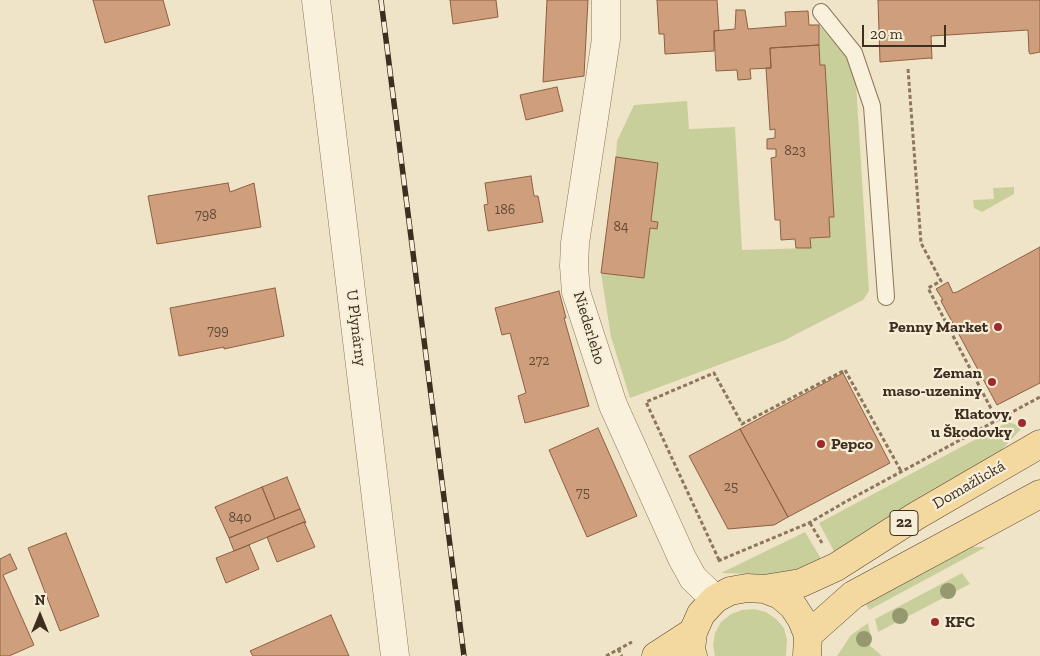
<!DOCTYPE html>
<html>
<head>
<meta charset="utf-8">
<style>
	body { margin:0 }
	#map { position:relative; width:1040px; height:656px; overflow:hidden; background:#f0e4c8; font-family:"Zilla Slab",serif }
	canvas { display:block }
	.north { position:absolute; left:15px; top:591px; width:50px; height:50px; -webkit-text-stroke:4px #f7eed8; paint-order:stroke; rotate:0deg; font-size:14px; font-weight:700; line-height:20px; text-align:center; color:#3d2e20 }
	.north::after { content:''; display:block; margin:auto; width:18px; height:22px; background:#3d2e20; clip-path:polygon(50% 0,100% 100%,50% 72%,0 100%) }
	.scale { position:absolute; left:862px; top:25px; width:84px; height:22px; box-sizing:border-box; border:2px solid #3d2e20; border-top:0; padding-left:6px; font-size:15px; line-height:18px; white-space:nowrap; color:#3d2e20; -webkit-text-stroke:4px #f7eed8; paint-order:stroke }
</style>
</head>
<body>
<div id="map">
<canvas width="1040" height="656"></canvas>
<div class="north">N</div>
<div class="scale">20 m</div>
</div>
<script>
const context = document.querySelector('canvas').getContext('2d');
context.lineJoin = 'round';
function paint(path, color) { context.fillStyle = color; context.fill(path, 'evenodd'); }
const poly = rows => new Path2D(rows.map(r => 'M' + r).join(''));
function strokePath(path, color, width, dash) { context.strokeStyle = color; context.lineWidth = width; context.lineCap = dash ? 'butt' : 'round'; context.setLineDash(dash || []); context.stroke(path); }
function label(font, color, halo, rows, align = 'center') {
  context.font = font + ' "Zilla Slab",serif'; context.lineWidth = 4.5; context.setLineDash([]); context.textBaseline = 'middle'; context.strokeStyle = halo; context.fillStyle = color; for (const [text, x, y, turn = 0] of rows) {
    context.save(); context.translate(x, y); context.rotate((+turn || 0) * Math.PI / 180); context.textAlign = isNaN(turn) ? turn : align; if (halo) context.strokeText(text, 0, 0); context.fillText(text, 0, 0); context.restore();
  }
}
paint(poly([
	[819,25,855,67,869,291,863,300,783,341,630,398,611,337,601,273,643,278,650,228,657,229,658,222,651,221,658,163,616,157,617,141,634,105,687,101,689,129,735,127,742,250,811,248,810,238,830,237,829,217,834,216,825,65,820,65],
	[1014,187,1014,194,982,212,974,208,973,200,994,199,993,188],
	[1008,422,1023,427,993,459,836,555,819,523],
	[805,532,823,562,783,575,721,573],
	[971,547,986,547,869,610,865,602],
	[962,573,970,584,878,632,875,619],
	[754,609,766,612,776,619,784,628,787,640,786,656,715,656,713,645,715,633,721,622,731,614,742,610],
	[868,623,870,634,866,642,882,656,837,656,851,635]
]), '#c9cf9b');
const building = poly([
	[93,0,163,0,170,25,105,43,93,0],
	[450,0,496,0,498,17,453,24,450,0],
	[547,0,588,0,584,76,543,82,547,0],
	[657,0,717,0,719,30,714,31,714,51,665,54,664,34,659,34,657,0],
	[878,0,1040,0,1040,52,1030,54,1029,52,1028,30,931,36,932,59,930,58,880,62,878,0],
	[736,10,745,10,748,29,786,26,785,12,808,11,809,25,819,25,819,45,770,48,771,68,750,69,751,79,738,80,737,70,716,71,714,31,735,29,736,10],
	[819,45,820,65,825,65,834,217,829,217,830,237,810,238,811,248,796,248,795,239,781,240,780,220,775,220,771,158,776,157,776,149,767,149,767,139,775,138,775,129,770,130,766,68,771,68,770,48,819,45],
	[557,87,563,111,526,120,520,95,557,87],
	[616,157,658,163,651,221,658,222,657,229,650,228,644,278,601,273,616,157],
	[531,176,534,196,538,196,543,222,488,231,484,205,488,204,485,183,531,176],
	[228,183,230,192,254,183,261,227,157,244,148,196,228,183],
	[1040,247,1040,383,997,405,942,303,941,300,943,300,936,289,948,282,953,293,957,292,1040,247],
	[275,288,284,336,224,349,224,347,179,356,170,308,275,288],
	[559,291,566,318,564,318,589,406,525,423,518,396,526,393,510,333,502,335,495,308,559,291],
	[843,373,890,463,788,517,740,429,843,373],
	[598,428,637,516,587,537,549,450,598,428],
	[740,429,788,517,774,525,728,529,689,456,740,429],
	[287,477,300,509,275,519,262,487,287,477],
	[262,487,275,519,229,538,215,507,262,487],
	[300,509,306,523,304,522,234,551,229,538,300,509],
	[304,522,315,547,277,562,267,537,304,522],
	[66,533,99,616,60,631,28,548,66,533],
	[249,545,259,569,226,583,216,558,249,545],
	[10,554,17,569,3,575,34,645,9,656,0,656,0,559,10,554],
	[331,615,349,656,253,656,250,651,331,615]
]);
paint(building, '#cf9f7d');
strokePath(building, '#8d5f41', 1);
const service = poly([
	[821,12,854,53,872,106,886,297]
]);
const minor = poly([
	[316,0,395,656],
	[606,0,606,39,575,243,574,266,576,292,613,405,682,558,693,578,715,599]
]);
const primary = poly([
	[764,589,801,583,836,567,916,516,1040,444],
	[808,635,853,595,1040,494],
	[656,656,693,632],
	[693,656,691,650,693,632,701,614,715,599,730,591,747,588,764,589,780,595,793,606,802,620,808,635,807,656]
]);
strokePath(service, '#8d765c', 18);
strokePath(minor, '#8d765c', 29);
strokePath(primary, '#5b4430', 29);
strokePath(poly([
	[908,69,921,243,941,281,928,288,997,420],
	[810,523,822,543],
	[719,560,646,402,714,373,742,424,845,370,901,471],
	[718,561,809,523,845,502,1040,397],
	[618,649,622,656],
	[606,656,632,642]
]), '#8d765c', 3, [4, 2.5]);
strokePath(service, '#faf1dc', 16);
strokePath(minor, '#faf1dc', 28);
strokePath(primary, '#f3d9a0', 28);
const rail = poly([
	[381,0,464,656]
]);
strokePath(rail, '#3d2e20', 5.5);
strokePath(rail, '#f7eed8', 4, [11]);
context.fillStyle = '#96986f';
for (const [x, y] of [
	[948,591],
	[900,616],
	[864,639]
]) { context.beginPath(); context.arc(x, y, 8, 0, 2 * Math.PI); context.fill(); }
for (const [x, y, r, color] of [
	[998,327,5,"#9e2a2b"],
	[992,382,5,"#9e2a2b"],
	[1022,423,5,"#9e2a2b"],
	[821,444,5,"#9e2a2b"],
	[935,622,5,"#9e2a2b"]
]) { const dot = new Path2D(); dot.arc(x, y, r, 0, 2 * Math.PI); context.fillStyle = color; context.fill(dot); strokePath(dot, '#f7eed8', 2); }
label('14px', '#624a37', null, [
	["823",795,151],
	["186",505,210],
	["798",206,215],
	["84",621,227],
	["799",218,331],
	["272",539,361],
	["25",731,487],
	["75",583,493],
	["840",240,518]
]);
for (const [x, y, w] of [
	[904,523,28]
]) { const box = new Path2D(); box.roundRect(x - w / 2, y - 12.5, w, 25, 4); context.fillStyle = '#f7eed8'; context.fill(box); strokePath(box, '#3d2e20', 1); }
label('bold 15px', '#3d2e20', null, [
	["22",904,523]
]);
label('bold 16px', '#3d2e20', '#f7eed8', [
	["Penny Market",988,327],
	["Zeman",982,373],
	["maso-uzeniny",982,391],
	["Klatovy,",1012,414],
	["u Škodovky",1012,432],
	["Pepco",831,444,"left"],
	["KFC",945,622,"left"]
], 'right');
label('16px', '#3d2e20', '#f7eed8', [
	["U Plynárny",356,328,83],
	["Niederleho",589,328,73],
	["Domažlická",969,485,-30]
]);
</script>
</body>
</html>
